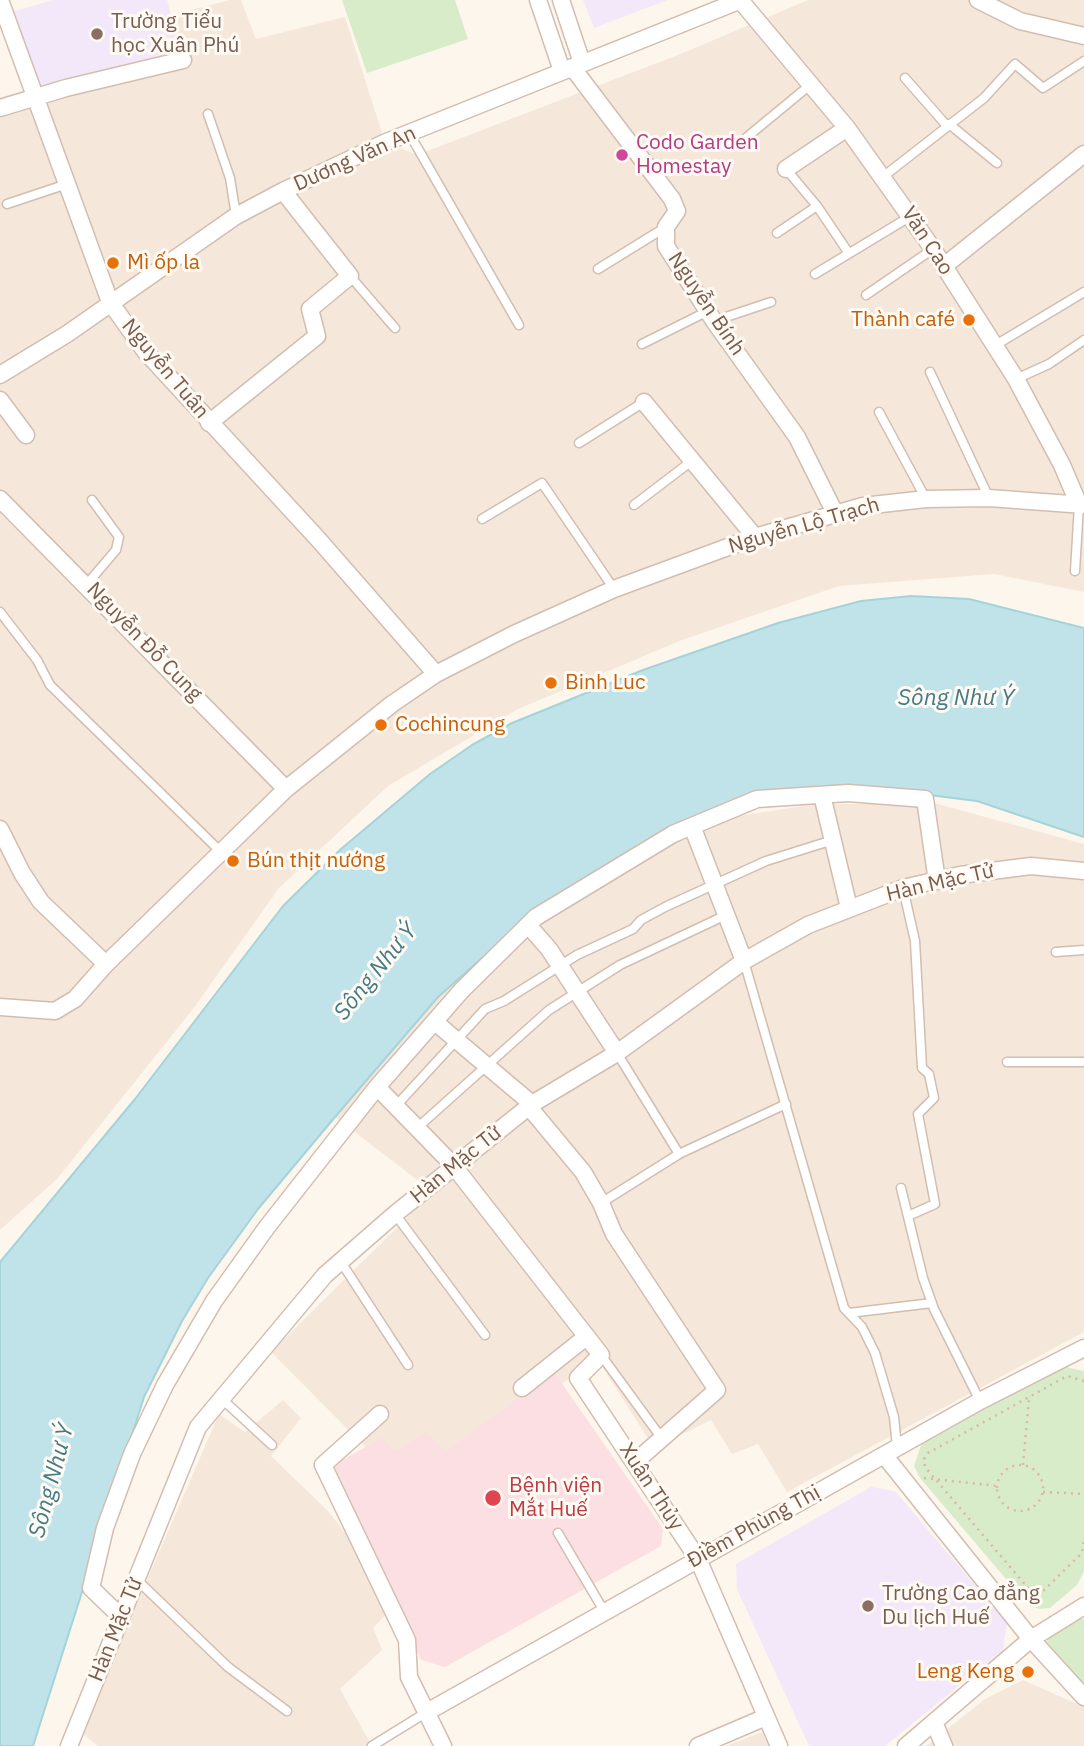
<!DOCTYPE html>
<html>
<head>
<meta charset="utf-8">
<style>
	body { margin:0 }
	canvas { display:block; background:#fdf6ec }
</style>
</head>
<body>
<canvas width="1084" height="1746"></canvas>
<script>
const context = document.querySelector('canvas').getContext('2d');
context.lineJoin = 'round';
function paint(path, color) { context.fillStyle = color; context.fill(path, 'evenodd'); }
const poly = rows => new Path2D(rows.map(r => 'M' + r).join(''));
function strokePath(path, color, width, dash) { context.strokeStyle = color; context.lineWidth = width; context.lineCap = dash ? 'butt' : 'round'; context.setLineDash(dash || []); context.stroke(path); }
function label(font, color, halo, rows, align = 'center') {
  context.font = font + ' "IBM Plex Sans",sans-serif'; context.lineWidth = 6; context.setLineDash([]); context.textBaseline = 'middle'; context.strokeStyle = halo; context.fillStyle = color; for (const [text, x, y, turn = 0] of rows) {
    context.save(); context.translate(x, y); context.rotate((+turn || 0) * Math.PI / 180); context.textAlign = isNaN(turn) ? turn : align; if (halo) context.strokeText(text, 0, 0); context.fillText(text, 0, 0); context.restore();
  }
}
paint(poly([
	[230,0,241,0,256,39,345,17,385,142,417,155,683,53,808,0,1084,0,1084,592,994,574,839,586,682,640,518,709,388,786,279,888,193,1009,57,1179,0,1230,0,109,171,15],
	[816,804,938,804,1084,844,1084,1332,787,1492,758,1444,732,1454,711,1420,654,1448,598,1360,405,1487,271,1352,433,1192,335,1117,438,997,481,959,530,922,675,826],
	[283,1400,301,1418,271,1456,329,1512,390,1592,389,1611,373,1628,382,1650,340,1689,372,1746,98,1746,81,1732,219,1414,245,1432],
	[1023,1680,1084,1707,1084,1746,926,1746,985,1699],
	[762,1732,769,1746,726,1746]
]), '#f5e8da');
paint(poly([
	[52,0,167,0,181,52,36,93,12,12],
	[583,0,667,0,594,28],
	[871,1487,895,1491,1007,1623,1003,1650,885,1746,809,1746,737,1589,736,1564]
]), '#f3e8fa');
paint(poly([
	[554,1372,663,1529,661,1546,445,1667,421,1660,330,1467,382,1438,395,1452,426,1432,445,1452]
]), '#fbdfe3');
paint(poly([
	[342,0,455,0,468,39,367,73],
	[1061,1366,1084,1371,1084,1571,1077,1585,1050,1608,1040,1609,1029,1606,920,1478,914,1466,921,1445],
	[1082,1619,1084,1620,1084,1686,1045,1646,1050,1635,1068,1622]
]), '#d8ecc9');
const water = poly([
	[911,596,969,599,1084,628,1084,837,977,801,897,791,738,806,530,922,481,959,438,997,335,1117,258,1209,208,1278,182,1321,144,1397,33,1746,0,1746,0,1262,135,1099,283,906,341,849,430,774,472,745,512,723,643,670,778,623,861,601,911,596]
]);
paint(water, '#bfe3e8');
strokePath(water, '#a5d3da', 2);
const service = poly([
	[905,78,947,126],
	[208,114,230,178,236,216],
	[949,124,997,163],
	[409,133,519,325],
	[747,137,810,85],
	[786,169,817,206,848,252],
	[884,176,984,98,1015,64,1043,88,1084,61],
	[7,204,67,184],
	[777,233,817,206],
	[598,269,666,227],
	[815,274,911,216],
	[350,276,395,328],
	[866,295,933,249],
	[714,321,771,302],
	[642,344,708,311],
	[994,346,1084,292],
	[930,372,989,498],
	[1016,379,1049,364,1084,340],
	[879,412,926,499],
	[579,443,644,402],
	[634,505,693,460],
	[482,519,542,483,614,589],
	[1075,571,1079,505],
	[87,584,116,550,119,537,92,500],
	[0,612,37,660,50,685,220,851],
	[903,888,915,941,922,1068,929,1074,934,1098,918,1114,935,1204,908,1216],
	[1056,952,1084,950],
	[744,961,844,1308,862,1327,875,1353,894,1417,897,1447],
	[617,1053,679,1154],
	[1007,1062,1084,1062],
	[395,1107,485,1009,504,1001,577,955,633,929,641,920,667,906,766,861,833,840],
	[417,1128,549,1010,620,965,726,915],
	[901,1188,923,1278,934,1309,980,1401],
	[601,1203,679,1154,786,1104],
	[395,1214,485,1335],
	[341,1262,408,1365],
	[849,1313,932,1303],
	[601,1355,663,1440],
	[222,1399,272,1445],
	[558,1533,604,1611],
	[136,1579,228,1667,287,1711],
	[372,1746,427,1712]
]);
const minor = poly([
	[0,0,110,302,145,351,318,539,436,674],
	[538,0,562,71],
	[561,0,582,63],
	[740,0,847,128,933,249,1016,379,1062,465,1079,505],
	[978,0,1020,21,1084,36],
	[572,67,672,199,677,211,666,227,666,246,714,321,797,437,835,513],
	[0,108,66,88,183,60],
	[786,169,847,128],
	[944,266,1084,154],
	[0,375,67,334,236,216,283,191,384,143,741,0],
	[0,400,26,435],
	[644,402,755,537],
	[209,423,317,336,310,309,350,276,283,191],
	[0,499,286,789],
	[822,795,849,908],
	[692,826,744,961],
	[0,829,22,873,41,902,106,964],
	[528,925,549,949,617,1053],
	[0,1007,55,1011,75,999,106,964,286,789,392,704,436,674,514,634,614,589,755,537,863,506,926,499,989,498,1084,505],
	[435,1022,532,1104],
	[377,1087,453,1165,601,1355,578,1378,698,1559,779,1746],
	[529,1107,583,1172,601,1203,614,1234,717,1390,635,1462],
	[522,1388,586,1337],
	[380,1414,323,1465,407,1640,409,1677,443,1746],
	[884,1455,1031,1639,1084,1697],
	[121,1617,91,1588,105,1528,132,1454,165,1385,214,1301,267,1227,377,1087,462,990,536,917,673,834,757,799,848,793,925,799,937,881],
	[427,1712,980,1401,1084,1348],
	[934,1722,944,1746],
	[69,1746,198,1427,325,1275,395,1214,532,1104,617,1053,744,961,808,925,903,888,960,875,1031,866,1084,871],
	[698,1746,766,1717],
	[906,1746,1031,1639,1084,1606]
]);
strokePath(service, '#d1beb0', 11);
strokePath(minor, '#d1beb0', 19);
strokePath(poly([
	[1084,1381,1067,1376,928,1453,924,1459,925,1467,1034,1595,1039,1595,1082,1553,1084,1538],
	[1023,1465,1029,1399],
	'997 1488a23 23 0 1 1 46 0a23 23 0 1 1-46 0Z',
	[924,1478,997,1486],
	[1043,1492,1084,1494]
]), '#d9b8a5', 2.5, [2, 5]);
strokePath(service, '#fff', 8);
strokePath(minor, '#fff', 16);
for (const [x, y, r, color] of [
	[97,34,7,"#8d6e63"],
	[622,155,7,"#d1479c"],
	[113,263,7,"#e8710a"],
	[969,320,7,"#e8710a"],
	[551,683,7,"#e8710a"],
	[381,725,7,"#e8710a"],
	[233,861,7,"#e8710a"],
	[493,1498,9,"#e0444e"],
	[868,1606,7,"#8d6e63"],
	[1028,1672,7,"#e8710a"]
]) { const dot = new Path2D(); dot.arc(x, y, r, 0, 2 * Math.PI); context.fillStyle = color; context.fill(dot); strokePath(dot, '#fffaf3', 2.5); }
label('21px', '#785e54', '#fffaf3', [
	["Trường Tiểu",111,22],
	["học Xuân Phú",111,46],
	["Trường Cao đẳng",882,1594],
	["Du lịch Huế",882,1618]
], 'left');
label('21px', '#b23c85', '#fffaf3', [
	["Codo Garden",636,143],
	["Homestay",636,167]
], 'left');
label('21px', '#7a5c4d', '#fffaf3', [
	["Dương Văn An",355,159,-24],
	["Văn Cao",927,241,57],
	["Nguyễn Bính",706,304,56],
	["Nguyễn Tuân",165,369,50],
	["Nguyễn Lộ Trạch",804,526,-16],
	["Nguyễn Đỗ Cung",144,642,46],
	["Hàn Mặc Tử",940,883,-13],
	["Hàn Mặc Tử",456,1165,-39],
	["Xuân Thủy",651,1487,57],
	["Điềm Phùng Thị",754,1527,-29],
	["Hàn Mặc Tử",116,1630,-68]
]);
label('21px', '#c56008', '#fffaf3', [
	["Mì ốp la",127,263],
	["Thành café",955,320,"right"],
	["Binh Luc",565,683],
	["Cochincung",395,725],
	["Bún thịt nướng",247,861],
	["Leng Keng",1014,1672,"right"]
], 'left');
label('21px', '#be3a42', '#fffaf3', [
	["Bệnh viện",509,1486],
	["Mắt Huế",509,1510]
], 'left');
label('italic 23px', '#437c86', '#fffaf3', [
	["Sông Như Ý",956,698],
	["Sông Như Ý",376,972,-51],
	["Sông Như Ý",52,1481,-75]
]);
</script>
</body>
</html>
